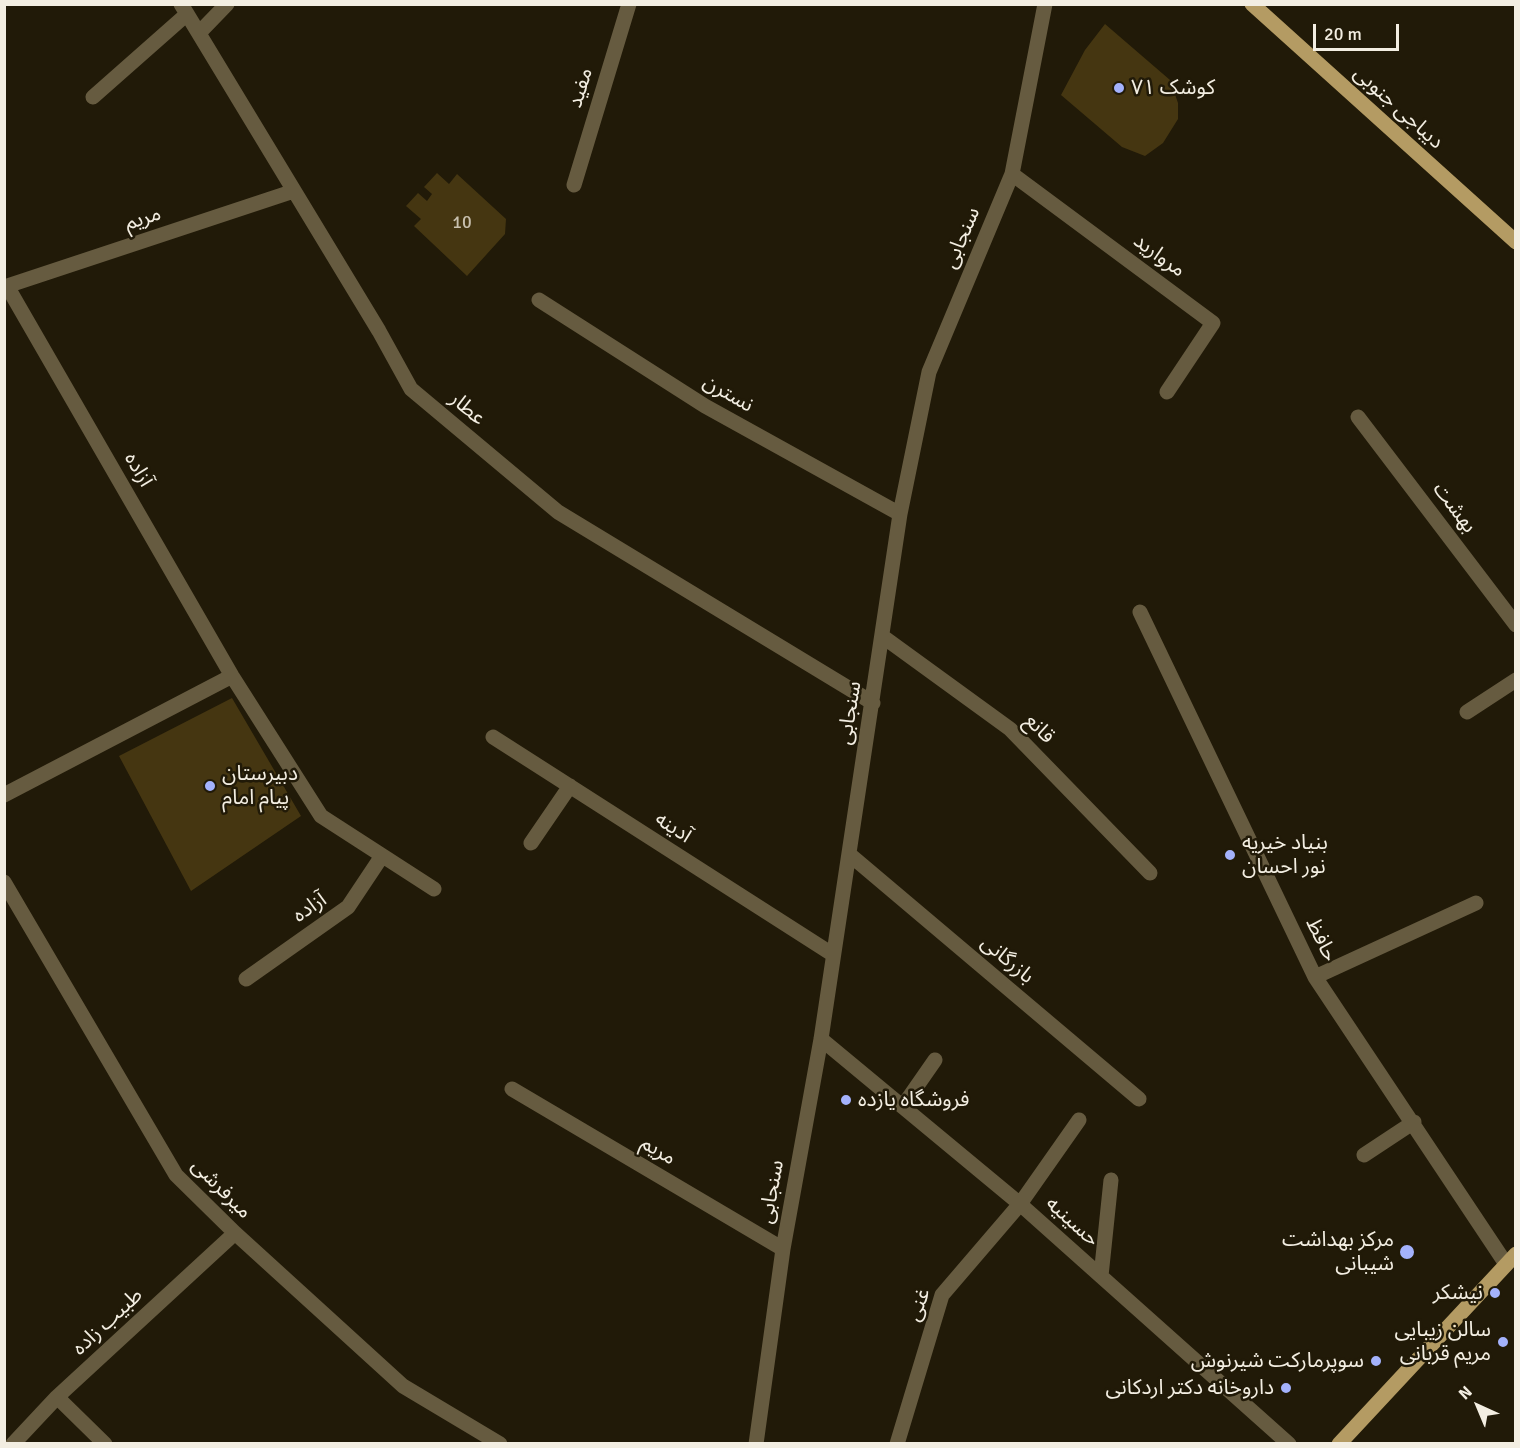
<!DOCTYPE html>
<html>
<head>
<meta charset="utf-8">
<style>
	body { margin:0 }
	#map { position:relative; width:1520px; height:1448px; overflow:hidden; background:#211a08; font-family:Signika,sans-serif }
	canvas { display:block }
	.frame { position:absolute; inset:0; border:6px solid #f3eee2; pointer-events:none }
	.north { position:absolute; left:1448px; top:1376px; width:60px; height:60px; -webkit-text-stroke:4px #211a08; paint-order:stroke; rotate:316deg; font-size:16px; font-weight:700; line-height:24px; text-align:center; color:#f3eee2 }
	.north::after { content:''; display:block; margin:auto; width:21px; height:27px; background:#f3eee2; clip-path:polygon(50% 0,100% 100%,50% 72%,0 100%) }
	.scale { position:absolute; left:1313px; top:24px; width:86px; height:27px; box-sizing:border-box; border:3px solid #f3eee2; border-top:0; padding-left:8px; font-size:18px; line-height:21px; white-space:nowrap; color:#f3eee2; -webkit-text-stroke:4px #211a08; paint-order:stroke }
</style>
</head>
<body>
<div id="map">
<canvas width="1520" height="1448"></canvas>
<div class="frame"></div>
<div class="north">N</div>
<div class="scale">20 m</div>
</div>
<script>
const context = document.querySelector('canvas').getContext('2d');
context.lineJoin = 'round';
function paint(path, color) { context.fillStyle = color; context.fill(path, 'evenodd'); }
const poly = rows => new Path2D(rows.map(r => 'M' + r).join(''));
function strokePath(path, color, width, dash) { context.strokeStyle = color; context.lineWidth = width; context.lineCap = dash ? 'butt' : 'round'; context.setLineDash(dash || []); context.stroke(path); }
function label(font, color, halo, rows, align = 'center') {
  context.font = font + ' Signika,"Noto Sans Arabic",sans-serif'; context.lineWidth = 5; context.setLineDash([]); context.textBaseline = 'middle'; context.strokeStyle = halo; context.fillStyle = color; for (const [text, x, y, turn = 0] of rows) {
    context.save(); context.translate(x, y); context.rotate((+turn || 0) * Math.PI / 180); context.textAlign = isNaN(turn) ? turn : align; if (halo) context.strokeText(text, 0, 0); context.fillText(text, 0, 0); context.restore();
  }
}
paint(poly([
	[1105,24,1170,80,1178,103,1178,119,1163,143,1145,156,1122,147,1061,95,1085,50],
	[437,173,449,184,457,174,506,219,505,234,467,276,414,226,421,219,406,206,418,193,427,201,432,194,424,187],
	[232,698,301,816,191,891,119,756]
]), '#453611');
strokePath(poly([
	[181,4,379,331,411,389,558,512,873,703],
	[199,33,227,4],
	[93,97,187,14],
	[1012,174,1213,323,1167,392],
	[574,185,629,4],
	[7,286,232,676,321,816,434,889],
	[4,287,294,191],
	[539,300,705,406,900,514],
	[1358,417,1516,625],
	[1140,612,1315,977,1506,1264],
	[882,636,1010,729,1150,873],
	[1467,712,1516,680],
	[493,737,832,954],
	[4,795,232,676],
	[531,843,570,786],
	[849,854,1139,1099],
	[4,882,176,1175,235,1233,403,1386,500,1444],
	[1315,977,1476,903],
	[246,979,348,907,382,856],
	[821,1039,1020,1204,1289,1444],
	[512,1089,783,1249],
	[903,1106,935,1060],
	[1364,1155,1414,1122],
	[1101,1276,1111,1180],
	[57,1397,105,1444],
	[13,1444,57,1397,235,1233],
	[756,1444,783,1249,821,1039,900,514,929,372,1012,174,1045,4],
	[897,1444,942,1295,1020,1204,1079,1120]
]), '#665b40', 15);
strokePath(poly([
	[1252,4,1516,242],
	[1339,1444,1516,1254]
]), '#b49b63', 15);
for (const [x, y, r, color] of [
	[1119,88,6,"#a4b2fc"],
	[210,786,6,"#a4b2fc"],
	[1230,855,6,"#a4b2fc"],
	[846,1100,6,"#a4b2fc"],
	[1407,1252,8,"#a4b2fc"],
	[1495,1293,6,"#a4b2fc"],
	[1503,1342,6,"#a4b2fc"],
	[1376,1361,6,"#a4b2fc"],
	[1286,1388,6,"#a4b2fc"]
]) { const dot = new Path2D(); dot.arc(x, y, r, 0, 2 * Math.PI); context.fillStyle = color; context.fill(dot); strokePath(dot, '#211a08', 2); }
label('18px', '#c8c0ae', null, [
	["10",462,223]
]);
label('21px', '#f3eee2', '#211a08', [
	["مفید",581,88,-73],
	["دیباجی جنوبی",1398,108,42],
	["مریم",143,219,-18],
	["سنجابی",962,238,-67],
	["مروارید",1159,256,36],
	["نسترن",728,394,30],
	["عطار",467,409,40],
	["آزاده",138,470,60],
	["بهشت",1454,508,53],
	["سنجابی",850,713,-81],
	["قانع",1039,729,45],
	["آدینه",673,828,33],
	["آزاده",310,908,-35],
	["حافظ",1321,940,64],
	["بازرگانی",1007,960,40],
	["مریم",658,1151,31],
	["میرفرشی",221,1189,45],
	["سنجابی",772,1192,-80],
	["حسینیه",1072,1222,42],
	["غنی",919,1305,-69],
	["طبیب زاده",108,1322,-43]
]);
label('21px', '#f3eee2', '#211a08', [
	["کوشک ۷۱",1131,88,"left"],
	["دبیرستان",222,774,"left"],
	["پیام امام",222,798,"left"],
	["بنیاد خیریه",1242,843,"left"],
	["نور احسان",1242,867,"left"],
	["فروشگاه یازده",858,1100,"left"],
	["مرکز بهداشت",1394,1240],
	["شیبانی",1394,1264],
	["نیشکر",1483,1293],
	["سالن زیبایی",1491,1330],
	["مریم قربانی",1491,1354],
	["سوپرمارکت شیرنوش",1364,1361],
	["داروخانه دکتر اردکانی",1274,1388]
], 'right');
</script>
</body>
</html>
